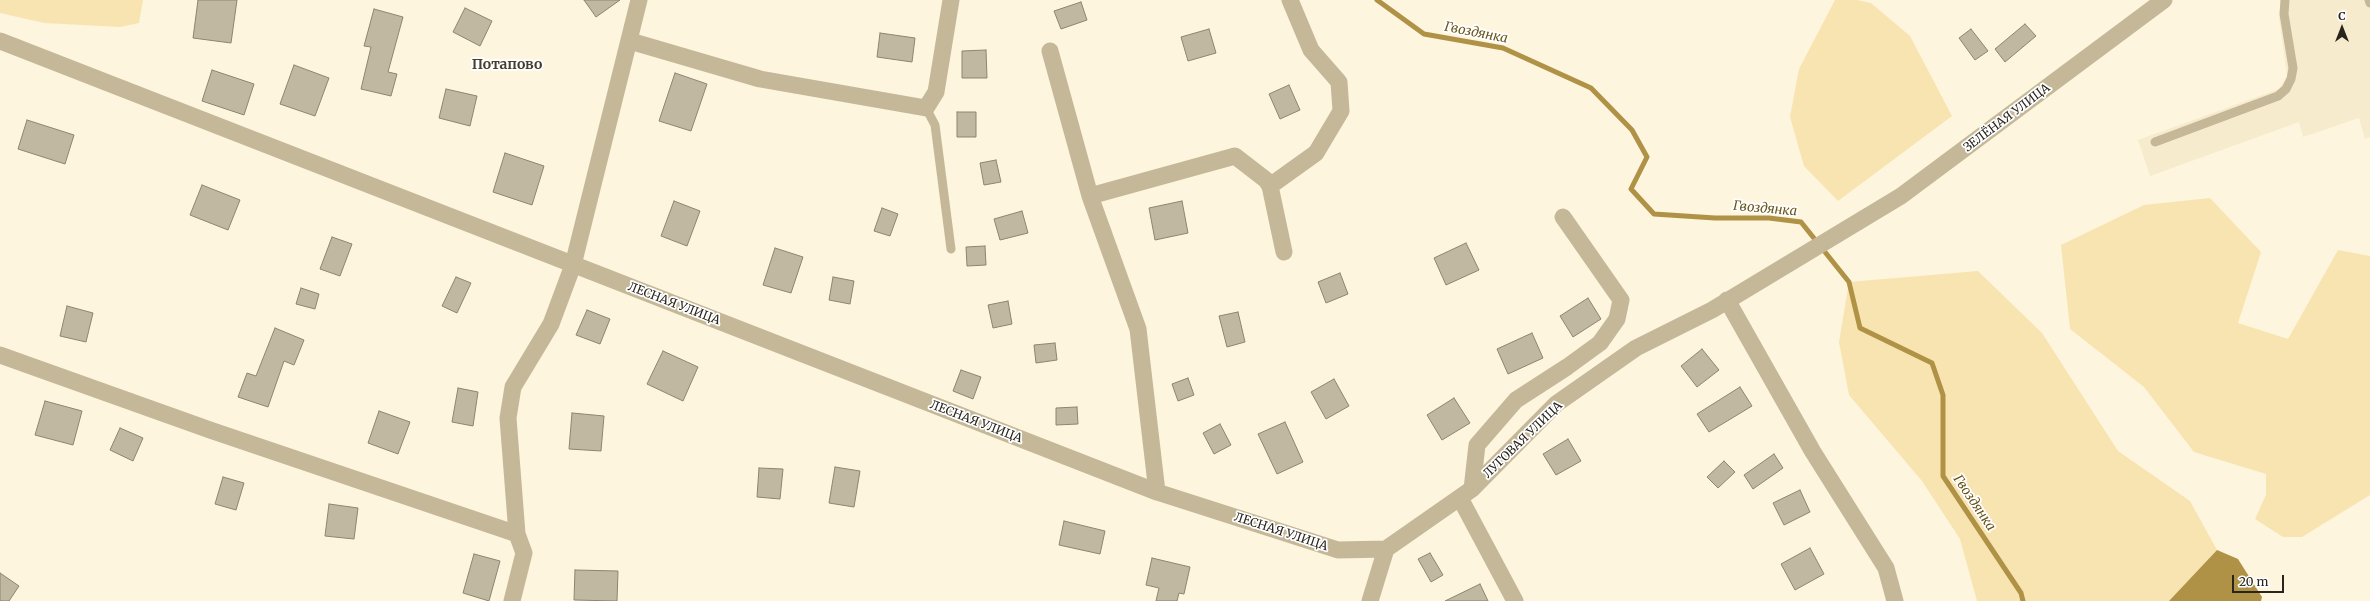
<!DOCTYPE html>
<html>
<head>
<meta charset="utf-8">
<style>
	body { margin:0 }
	#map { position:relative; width:2370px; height:601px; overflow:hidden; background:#fef5de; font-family:Merriweather,serif }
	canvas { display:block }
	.north { position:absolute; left:2322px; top:8px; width:40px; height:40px; -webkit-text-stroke:3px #fff; paint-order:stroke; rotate:0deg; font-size:11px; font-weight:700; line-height:16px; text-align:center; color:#29251d }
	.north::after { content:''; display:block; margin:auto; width:14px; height:18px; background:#29251d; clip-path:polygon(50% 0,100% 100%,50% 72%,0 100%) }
	.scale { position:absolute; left:2232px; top:575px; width:52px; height:18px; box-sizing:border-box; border:2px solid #29251d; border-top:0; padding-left:5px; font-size:12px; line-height:14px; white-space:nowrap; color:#29251d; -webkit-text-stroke:3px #fff; paint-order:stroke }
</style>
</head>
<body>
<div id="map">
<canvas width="2370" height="601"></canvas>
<div class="north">С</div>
<div class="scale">20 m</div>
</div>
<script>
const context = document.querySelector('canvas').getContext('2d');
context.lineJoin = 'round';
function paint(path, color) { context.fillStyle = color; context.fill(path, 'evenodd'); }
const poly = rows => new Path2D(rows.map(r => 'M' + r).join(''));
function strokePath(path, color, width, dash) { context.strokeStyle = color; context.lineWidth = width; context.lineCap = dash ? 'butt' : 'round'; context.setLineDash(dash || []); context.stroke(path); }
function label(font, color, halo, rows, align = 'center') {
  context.font = font + ' Merriweather,serif'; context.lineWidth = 3.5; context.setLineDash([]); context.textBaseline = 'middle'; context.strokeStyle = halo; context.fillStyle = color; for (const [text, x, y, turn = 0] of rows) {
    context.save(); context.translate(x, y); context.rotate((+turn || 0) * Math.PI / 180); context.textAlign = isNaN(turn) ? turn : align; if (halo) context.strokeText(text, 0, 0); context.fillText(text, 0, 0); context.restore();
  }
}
paint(poly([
	[2282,0,2370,0,2370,137,2365,139,2359,118,2303,137,2299,122,2150,176,2138,140,2279,89,2287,76,2279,17]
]), '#f7ebcd');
paint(poly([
	[0,0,143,0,139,23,120,27,44,23,0,13],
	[1835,0,1857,0,1871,3,1910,36,1952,116,1838,201,1804,166,1790,117,1799,69],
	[2210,198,2261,252,2238,323,2288,339,2338,250,2370,256,2370,495,2302,537,2283,537,2255,519,2266,495,2266,474,2194,452,2144,387,2070,329,2061,245,2144,205],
	[1978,271,2042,333,2118,451,2190,501,2217,550,2169,601,1977,601,1960,539,1922,481,1849,395,1839,342,1849,282]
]), '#f8e4b0');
paint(poly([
	[2217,550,2238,559,2262,597,2261,601,2169,601]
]), '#af9246');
strokePath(poly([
	[1377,0,1424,34,1503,48,1591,88,1632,130,1647,157,1631,189,1654,214,1715,218,1769,218,1801,222,1849,282,1860,328,1932,363,1943,395,1943,476,2021,593,2023,601]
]), '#af9246', 5);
const building = poly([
	[198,0,237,0,231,43,193,38,198,0],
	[584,0,620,0,596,17,584,0],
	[1081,2,1087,20,1061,29,1054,11,1081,2],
	[465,8,492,21,480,46,453,32,465,8],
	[374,9,403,17,388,72,397,74,391,96,361,89,371,47,364,46,374,9],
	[2025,24,2036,36,2005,62,1995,49,2025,24],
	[1209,29,1216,53,1188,61,1181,37,1209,29],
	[1971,29,1988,51,1975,60,1959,38,1971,29],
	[880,33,915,38,912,62,877,57,880,33],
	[986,50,987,78,962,78,962,51,986,50],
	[294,65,329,78,315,116,280,104,294,65],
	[212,70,254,84,244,115,202,101,212,70],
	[675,73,707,84,691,131,659,121,675,73],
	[1289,85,1300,110,1280,119,1269,94,1289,85],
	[446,89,477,96,470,126,439,118,446,89],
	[957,112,976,112,976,137,957,137,957,112],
	[27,120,74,135,65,164,18,149,27,120],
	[505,153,544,166,532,205,493,192,505,153],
	[996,160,1001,182,984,185,980,163,996,160],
	[202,185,240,200,228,230,190,215,202,185],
	[674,201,700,211,687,246,661,236,674,201],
	[1182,201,1188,233,1155,240,1149,208,1182,201],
	[882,208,898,214,890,236,874,231,882,208],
	[1022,211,1028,233,1000,240,994,219,1022,211],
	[332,237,352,244,340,276,320,269,332,237],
	[1466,243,1479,270,1446,285,1434,258,1466,243],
	[985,246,986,265,967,266,966,247,985,246],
	[775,248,803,257,791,293,763,285,775,248],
	[1340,273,1348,294,1326,303,1318,282,1340,273],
	[456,277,471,283,457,313,442,306,456,277],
	[833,277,854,281,850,304,829,300,833,277],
	[301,288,319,294,315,309,296,304,301,288],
	[1588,298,1601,319,1573,337,1560,316,1588,298],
	[1008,301,1012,324,993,328,988,305,1008,301],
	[67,306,93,313,86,342,60,336,67,306],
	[587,310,610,319,600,344,576,335,587,310],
	[1238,312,1245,342,1227,347,1219,316,1238,312],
	[275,328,304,340,294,365,284,361,268,407,238,397,247,373,256,376,275,328],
	[1532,333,1543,358,1508,374,1497,349,1532,333],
	[1055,343,1057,360,1036,363,1034,345,1055,343],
	[1702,349,1719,370,1697,387,1681,366,1702,349],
	[663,351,698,367,683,401,647,384,663,351],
	[961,370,981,377,973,399,953,391,961,370],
	[1188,378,1194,395,1178,401,1172,384,1188,378],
	[1334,379,1349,406,1326,419,1311,392,1334,379],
	[1740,387,1752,406,1709,432,1697,414,1740,387],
	[458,388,478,392,473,426,452,422,458,388],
	[1454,398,1470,423,1442,440,1427,415,1454,398],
	[45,401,82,411,73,445,35,435,45,401],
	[1077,407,1078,424,1056,425,1056,408,1077,407],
	[379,411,410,422,398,454,368,443,379,411],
	[572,413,604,416,601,451,569,449,572,413],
	[1285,422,1303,462,1277,474,1258,434,1285,422],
	[1220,424,1231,445,1214,454,1203,433,1220,424],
	[120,428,143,438,133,461,110,450,120,428],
	[1568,439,1581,461,1556,475,1543,454,1568,439],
	[1774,454,1783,468,1753,489,1744,475,1774,454],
	[1724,461,1735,472,1718,488,1707,477,1724,461],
	[835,467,860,471,854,507,829,503,835,467],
	[759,468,783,469,780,499,757,497,759,468],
	[223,477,244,483,236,510,215,504,223,477],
	[1800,490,1810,512,1784,525,1773,503,1800,490],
	[329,504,358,508,354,539,325,536,329,504],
	[1064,521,1105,531,1100,554,1059,545,1064,521],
	[1810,548,1824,574,1795,590,1781,564,1810,548],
	[1430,553,1443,575,1431,582,1418,559,1430,553],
	[474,554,500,561,489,601,463,593,474,554],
	[1152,558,1190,567,1184,594,1179,593,1177,601,1156,601,1159,588,1146,585,1152,558],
	[575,570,618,571,617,601,574,600,575,570],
	[0,573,19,586,9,601,0,601,0,573],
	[1480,584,1488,601,1445,601,1480,584]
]);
paint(building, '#c1b8a2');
strokePath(building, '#8d8570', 1);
strokePath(poly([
	[2369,0,2370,3],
	[926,108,935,125,951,249],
	[2155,142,2278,96,2286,89,2291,79,2293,68,2284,14,2285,0]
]), '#c5b898', 9);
strokePath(poly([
	[0,41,1157,492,1338,550,1386,549],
	[630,41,760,79,926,108,936,92,951,0],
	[1050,51,1090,196,1138,329,1157,492],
	[1270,186,1316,153,1341,111,1339,82,1311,50,1290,0],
	[1090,196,1235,156,1266,180,1270,186,1284,252],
	[1727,300,1813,452,1886,568,1895,601],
	[0,355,210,430,517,534],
	[1472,489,1477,445,1516,400,1567,367,1600,343,1617,319,1621,300,1563,217],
	[1460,498,1515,601],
	[512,601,524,553,517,534,508,418,513,387,551,324,573,265,639,0],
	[1370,601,1386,549,1472,489,1556,404,1636,348,1712,310,1901,196,2164,0]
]), '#c5b898', 17);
label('12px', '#29251d', '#fff', [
	["ЗЕЛЁНАЯ УЛИЦА",2007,118,-37],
	["ЛЕСНАЯ УЛИЦА",674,304,21],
	["ЛЕСНАЯ УЛИЦА",976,422,21],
	["ЛУГОВАЯ УЛИЦА",1523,440,-44],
	["ЛЕСНАЯ УЛИЦА",1281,532,18]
]);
label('italic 13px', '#69551b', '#fff', [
	["Гвоздянка",1476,33,11],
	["Гвоздянка",1765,209,5],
	["Гвоздянка",1974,503,56]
]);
label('bold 14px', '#473f2d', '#fff', [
	["Потапово",507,65]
]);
</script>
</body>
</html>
